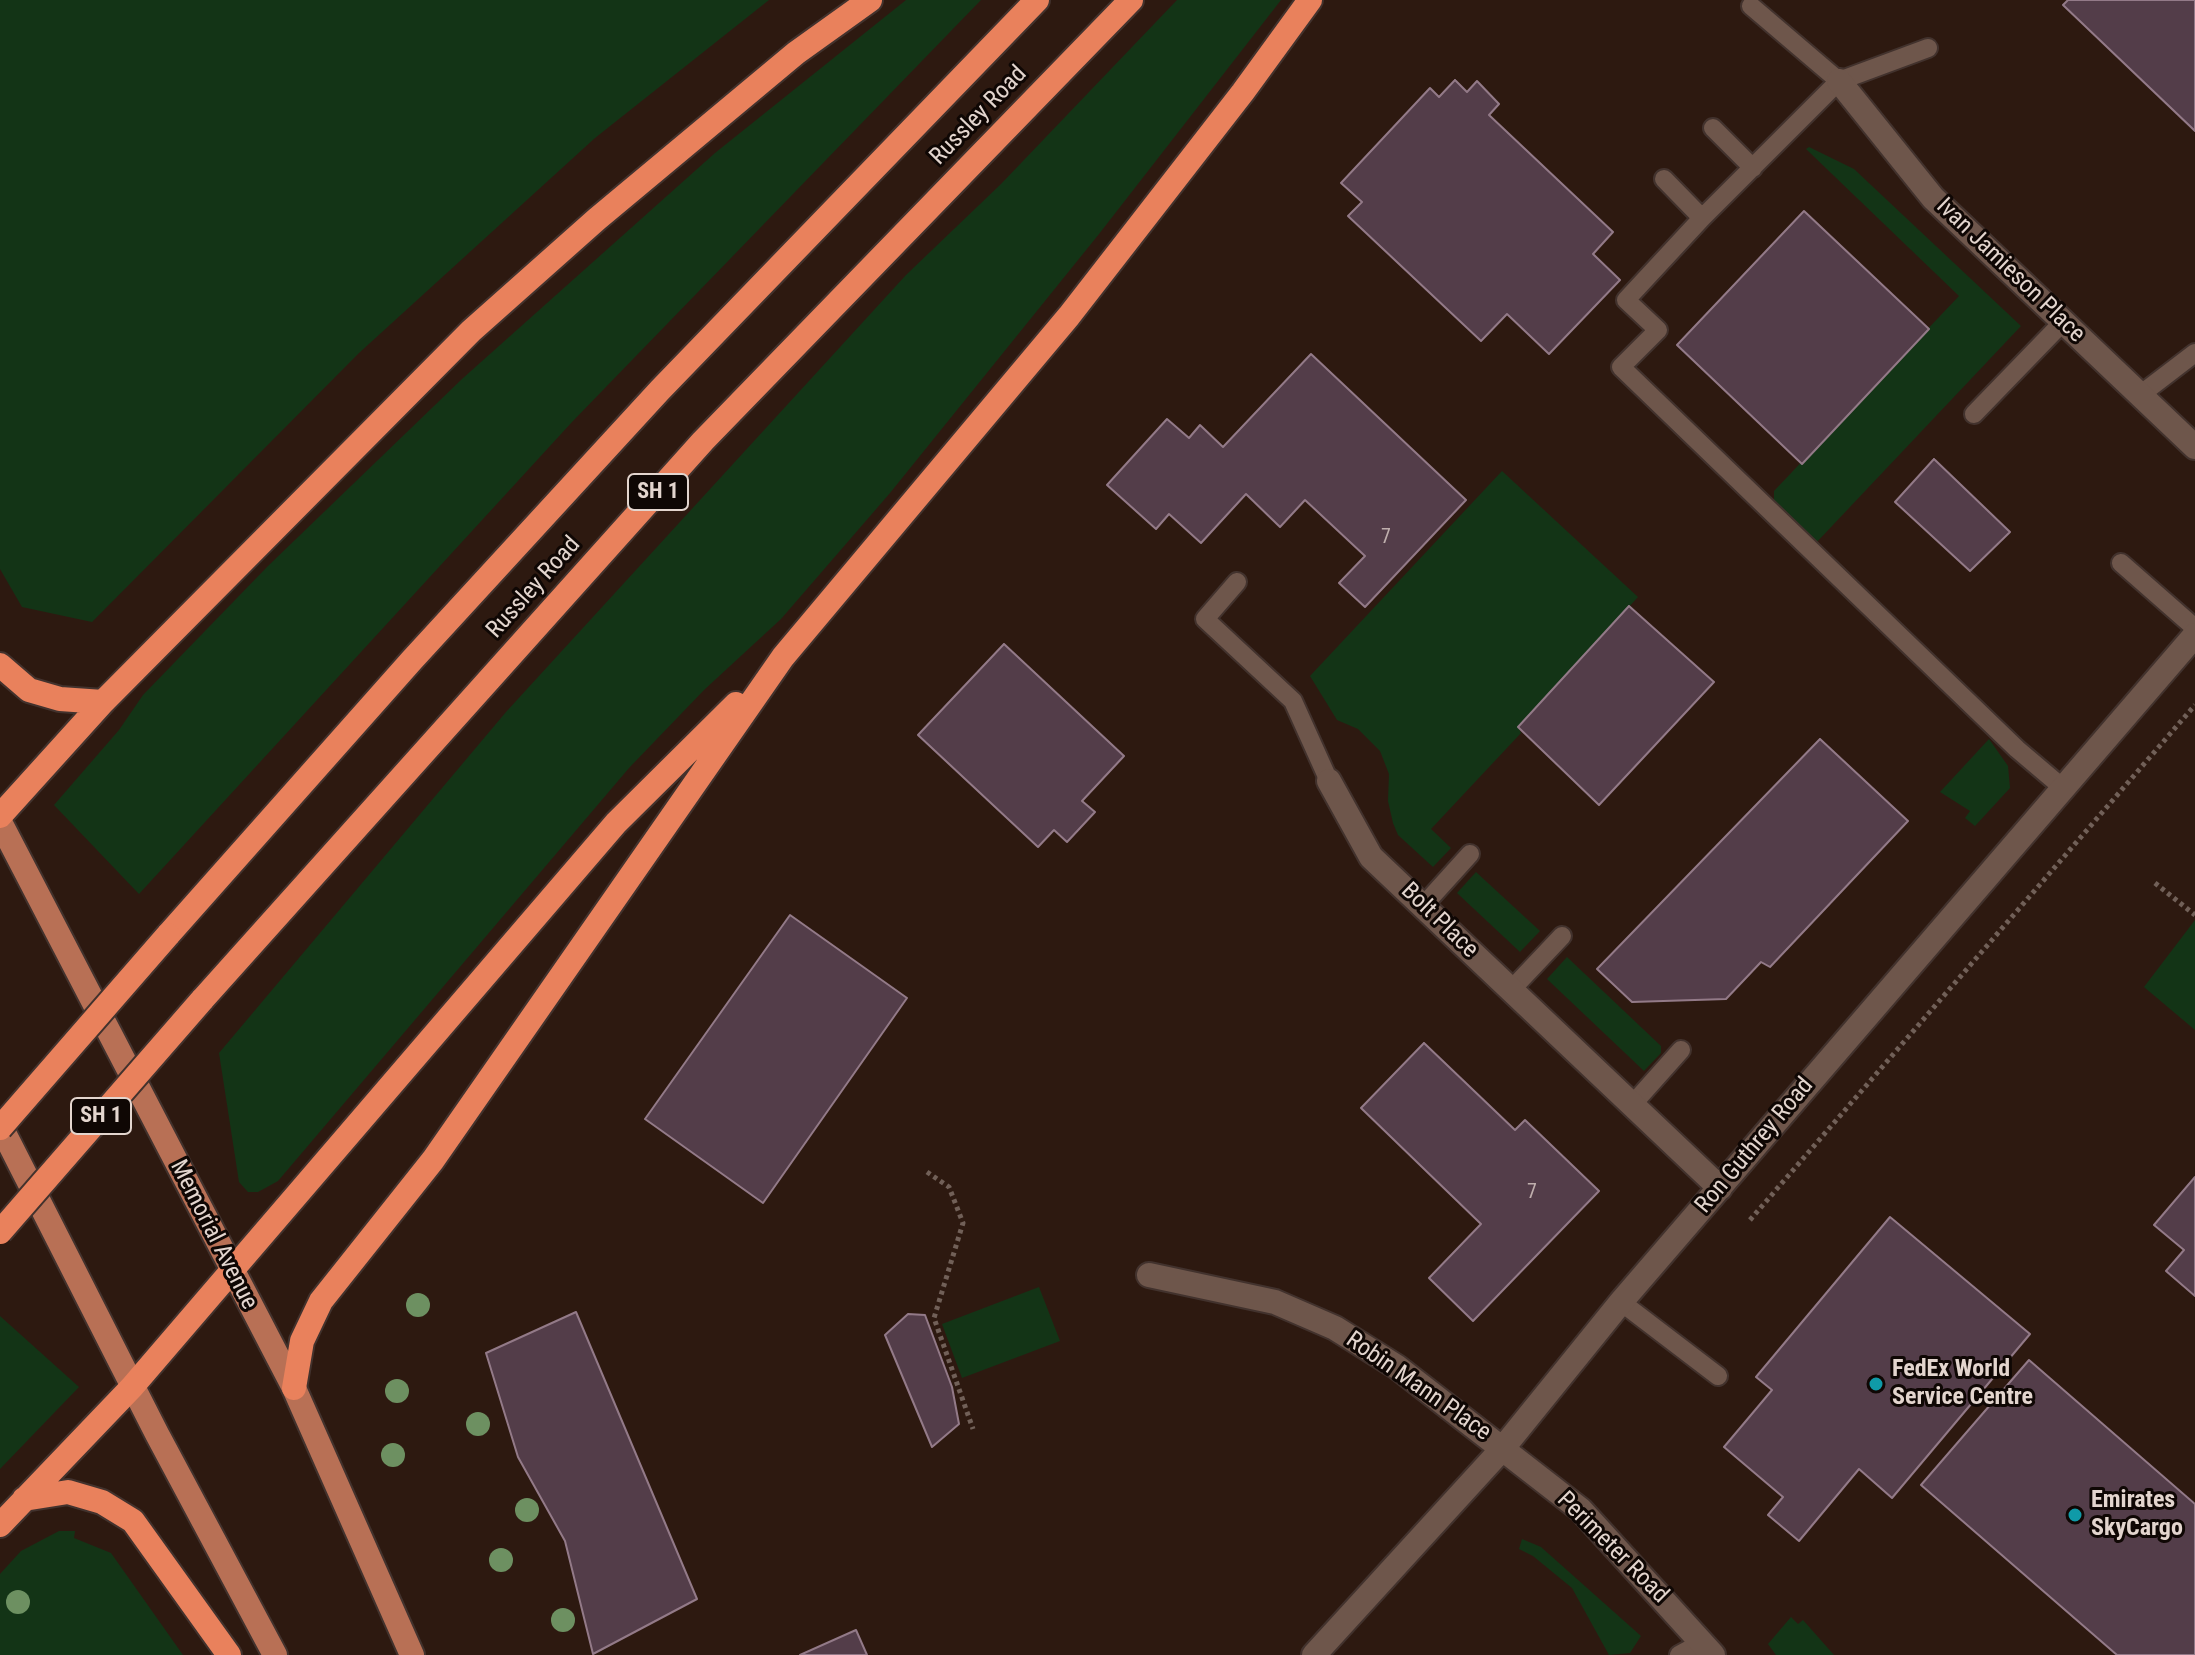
<!DOCTYPE html>
<html>
<head>
<meta charset="utf-8">
<style>
	body { margin:0 }
	canvas { display:block; background:#2d1910 }
</style>
</head>
<body>
<canvas width="2195" height="1655"></canvas>
<script>
const context = document.querySelector('canvas').getContext('2d');
context.lineJoin = 'round';
function paint(path, color) { context.fillStyle = color; context.fill(path, 'evenodd'); }
const poly = rows => new Path2D(rows.map(r => 'M' + r).join(''));
function strokePath(path, color, width, dash) { context.strokeStyle = color; context.lineWidth = width; context.lineCap = dash ? 'butt' : 'round'; context.setLineDash(dash || []); context.stroke(path); }
function label(font, color, halo, rows, align = 'center') {
  context.font = font + ' "Roboto Condensed",sans-serif'; context.lineWidth = 6; context.setLineDash([]); context.textBaseline = 'middle'; context.strokeStyle = halo; context.fillStyle = color; for (const [text, x, y, turn = 0] of rows) {
    context.save(); context.translate(x, y); context.rotate((+turn || 0) * Math.PI / 180); context.textAlign = isNaN(turn) ? turn : align; if (halo) context.strokeText(text, 0, 0); context.fillText(text, 0, 0); context.restore();
  }
}
paint(poly([
	[0,0,769,0,595,138,359,353,92,622,22,607,0,569],
	[906,0,981,0,572,422,139,894,54,805,119,730,143,695,268,566,462,379,715,153],
	[1177,0,1281,0,1099,234,890,493,781,619,704,690,629,768,278,1181,258,1192,248,1192,239,1182,219,1053,506,712,906,275,1001,184],
	[1809,147,1854,169,2021,326,1815,544,1774,506,1774,491,1959,296,1806,149],
	[1502,471,1638,597,1518,727,1521,733,1431,829,1451,848,1433,867,1398,835,1393,823,1388,801,1389,774,1380,751,1358,729,1337,720,1310,676],
	[1989,739,2008,766,2010,788,1975,826,1965,818,1970,811,1940,792],
	[1476,872,1540,931,1520,952,1457,893],
	[2195,920,2195,1030,2144,987],
	[1567,957,1661,1046,1661,1053,1644,1071,1547,979],
	[1039,1287,1060,1341,962,1378,942,1324],
	[0,1316,79,1387,0,1469],
	[59,1531,75,1531,74,1538,111,1553,183,1655,0,1655,0,1574,21,1551],
	[1522,1539,1541,1547,1641,1636,1630,1653,1609,1655,1572,1588,1533,1556,1519,1549],
	[1791,1617,1798,1624,1803,1620,1834,1655,1776,1655,1768,1644]
]), '#133416');
const building = poly([
	[2068,0,2195,0,2195,131,2063,5,2068,0],
	[1455,80,1467,92,1477,81,1499,104,1489,115,1613,232,1593,254,1620,280,1549,354,1507,314,1481,341,1348,216,1362,202,1341,183,1430,88,1439,97,1455,80],
	[1804,211,1929,329,1802,464,1677,345,1804,211],
	[1311,354,1466,500,1365,607,1339,583,1365,556,1305,500,1280,527,1246,494,1201,543,1169,514,1156,529,1107,485,1167,419,1189,438,1200,425,1223,447,1311,354],
	[1934,459,2010,532,1970,571,1895,502,1934,459],
	[1629,606,1714,682,1599,805,1518,727,1629,606],
	[1004,644,1124,756,1082,801,1095,812,1067,842,1054,830,1038,847,918,735,1004,644],
	[1820,739,1908,821,1770,967,1761,962,1726,999,1632,1002,1597,969,1820,739],
	[790,915,907,998,763,1203,645,1119,790,915],
	[1424,1043,1515,1130,1525,1120,1599,1191,1473,1321,1429,1278,1481,1224,1361,1108,1424,1043],
	[2195,1177,2195,1296,2166,1271,2184,1250,2154,1225,2195,1177],
	[1890,1217,2030,1334,1892,1498,1859,1469,1799,1541,1768,1515,1783,1497,1724,1447,1772,1390,1756,1377,1890,1217],
	[576,1312,697,1599,593,1654,565,1541,518,1457,486,1353,576,1312],
	[908,1314,925,1315,952,1387,959,1424,932,1447,885,1335,908,1314],
	[2029,1360,2195,1504,2195,1655,2117,1655,1921,1485,2029,1360],
	[856,1630,867,1655,800,1655,856,1630]
]);
paint(building, '#533d49');
strokePath(building, '#937a88', 2);
const lane = poly([
	[1751,6,1839,81],
	[1928,48,1839,81,1702,218,1626,300,1658,330,1621,367,2017,749,2063,788],
	[1713,128,1753,168],
	[1664,179,1702,218],
	[2140,395,2195,353],
	[1974,414,2063,322],
	[2121,563,2195,628],
	[1237,582,1205,619,1293,701,1329,781],
	[1423,906,1470,854],
	[1511,990,1562,936],
	[1632,1105,1681,1050],
	[1621,1302,1718,1376],
	[1679,1655,1703,1642]
]);
const street = poly([
	[1839,81,1933,198,2195,447],
	[1329,781,1371,857,1720,1188],
	[1149,1275,1275,1302,1335,1328,1397,1367,1581,1510,1713,1655],
	[1314,1655,1503,1448,1621,1302,2195,635]
]);
const primary = poly([
	[0,822,294,1388,412,1655],
	[0,1125,157,1434,275,1655]
]);
const highway = poly([
	[0,665,29,690,60,699,103,702],
	[0,816,103,702,471,331,597,219,796,53,870,0],
	[168,935,412,660,660,390,1037,0],
	[202,1000,703,441,1131,0],
	[294,1388,302,1341,321,1301,433,1160,783,657,1069,316,1243,92,1310,0],
	[24,1499,68,1492,102,1502,133,1521,229,1655],
	[0,1525,132,1387,616,823,736,704]
]);
strokePath(lane, '#42322d', 22);
strokePath(street, '#42322d', 28);
strokePath(primary, '#42322d', 28);
strokePath(highway, '#42322d', 28);
strokePath(poly([
	[2155,883,2195,915],
	[927,1172,949,1187,963,1223,934,1318,973,1429],
	[1750,1220,2195,705]
]), '#716058', 5, [4, 4]);
strokePath(lane, '#6e564b', 18);
strokePath(street, '#6e564b', 24);
strokePath(primary, '#b87055', 24);
strokePath(highway, '#e9815c', 24);
const highwayBridge = poly([
	[0,1128,168,935],
	[0,1232,202,1000]
]);
strokePath(highwayBridge, '#42322d', 28, []);
strokePath(highwayBridge, '#e9815c', 24);
context.fillStyle = '#6d9061';
for (const [x, y] of [
	[418,1305],
	[397,1391],
	[478,1424],
	[393,1455],
	[527,1510],
	[501,1560],
	[18,1602],
	[563,1620]
]) { context.beginPath(); context.arc(x, y, 12, 0, 2 * Math.PI); context.fill(); }
for (const [x, y, r, color] of [
	[1876,1384,8,"#0f9aa8"],
	[2075,1515,8,"#0f9aa8"]
]) { const dot = new Path2D(); dot.arc(x, y, r, 0, 2 * Math.PI); context.fillStyle = color; context.fill(dot); strokePath(dot, '#0f0704', 3); }
label('20px', '#bfafad', null, [
	["7",1386,538],
	["7",1532,1193]
]);
for (const [x, y, w] of [
	[658,492,60],
	[101,1116,60]
]) { const box = new Path2D(); box.roundRect(x - w / 2, y - 18, w, 36, 6); context.fillStyle = '#0f0704'; context.fill(box); strokePath(box, '#e3d5ce', 2); }
label('bold 22px', '#e3d5ce', null, [
	["SH 1",658,492],
	["SH 1",101,1116]
]);
label('24px', '#e3d5ce', '#0f0704', [
	["Russley Road",979,116,-46],
	["Ivan Jamieson Place",2010,271,44],
	["Russley Road",534,588,-48],
	["Bolt Place",1439,921,44],
	["Ron Guthrey Road",1755,1146,-50],
	["Memorial Avenue",213,1235,63],
	["Robin Mann Place",1418,1387,35],
	["Perimeter Road",1612,1548,45]
]);
label('bold 24px', '#e3d5ce', '#0f0704', [
	["FedEx World",1892,1370],
	["Service Centre",1892,1398],
	["Emirates",2091,1501],
	["SkyCargo",2091,1529]
], 'left');
</script>
</body>
</html>
